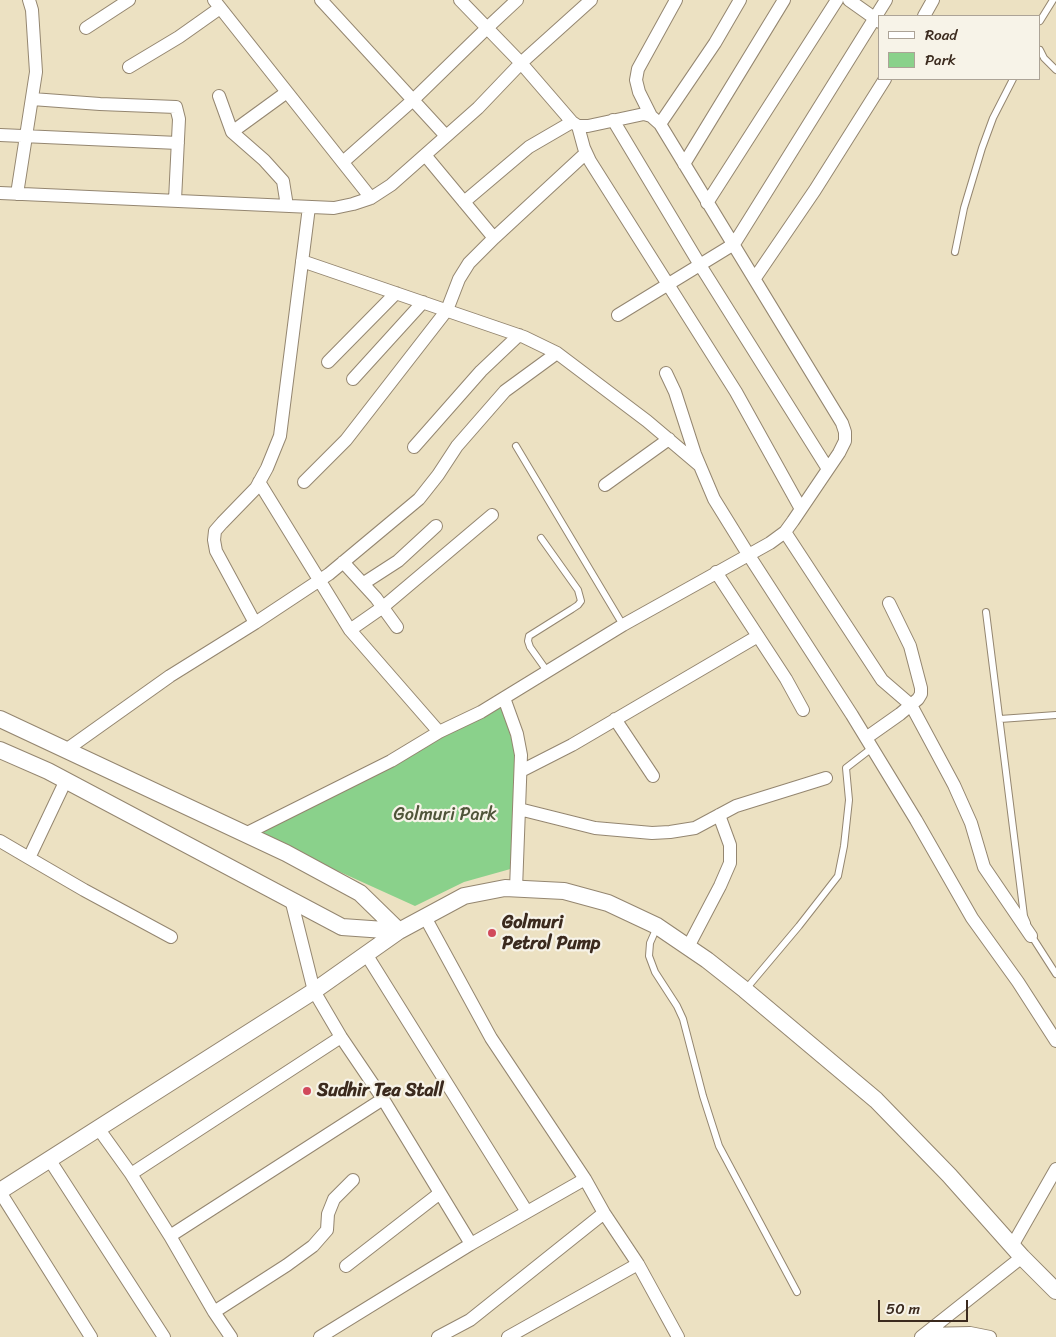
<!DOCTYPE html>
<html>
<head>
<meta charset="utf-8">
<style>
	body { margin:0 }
	#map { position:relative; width:1056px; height:1337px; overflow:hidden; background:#ece1c2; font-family:Sriracha,sans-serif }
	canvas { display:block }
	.legend { position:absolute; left:878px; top:15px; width:162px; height:65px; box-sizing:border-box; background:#f7f3e8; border:1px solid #aca397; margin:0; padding:6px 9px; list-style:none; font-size:15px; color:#3b2a1e }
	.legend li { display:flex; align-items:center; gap:10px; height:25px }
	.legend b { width:25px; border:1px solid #aca397 }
	.scale { position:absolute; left:878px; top:1300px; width:90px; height:22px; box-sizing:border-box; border:2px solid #3b2a1e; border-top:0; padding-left:6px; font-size:15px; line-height:18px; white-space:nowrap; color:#3b2a1e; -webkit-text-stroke:4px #f7f3e8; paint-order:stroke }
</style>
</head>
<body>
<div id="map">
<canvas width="1056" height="1337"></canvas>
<ul class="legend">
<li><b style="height:6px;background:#fff"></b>Road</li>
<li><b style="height:14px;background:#8ad18b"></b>Park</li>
</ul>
<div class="scale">50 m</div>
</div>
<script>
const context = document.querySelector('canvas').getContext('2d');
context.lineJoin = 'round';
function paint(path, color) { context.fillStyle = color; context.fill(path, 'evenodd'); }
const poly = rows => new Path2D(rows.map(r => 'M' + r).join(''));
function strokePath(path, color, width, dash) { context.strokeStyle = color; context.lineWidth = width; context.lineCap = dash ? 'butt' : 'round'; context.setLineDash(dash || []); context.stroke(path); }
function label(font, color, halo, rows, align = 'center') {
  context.font = font + ' Sriracha,sans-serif'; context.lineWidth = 4.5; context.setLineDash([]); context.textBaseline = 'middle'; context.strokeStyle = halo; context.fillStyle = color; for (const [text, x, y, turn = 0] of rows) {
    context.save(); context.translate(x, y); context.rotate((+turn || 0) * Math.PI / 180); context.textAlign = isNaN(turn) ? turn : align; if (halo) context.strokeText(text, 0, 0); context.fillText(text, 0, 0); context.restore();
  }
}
paint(poly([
	[503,707,516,756,514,868,464,882,415,906,254,833,373,776,488,712]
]), '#8ad18b');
const service = poly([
	[1040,21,1053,0],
	[1040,50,1044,58,1056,70],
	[955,252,964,208,982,148,993,118,1013,79],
	[516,446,623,625],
	[541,538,578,590,581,601,578,605,572,609,529,636,528,641,530,647,547,671],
	[986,612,1024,916,1027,923],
	[1000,719,1056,715],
	[657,927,650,943,649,956,655,972,677,1006,683,1019,703,1096,719,1146,797,1292],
	[1031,935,1056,974],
	[746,989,799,926,838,876,844,846,849,800,846,768,872,748]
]);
const minor = poly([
	[214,0,371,198],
	[321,0,446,136],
	[849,0,880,22],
	[924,16,933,0],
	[86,28,129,0],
	[129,67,179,37,220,8],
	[219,96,232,132,264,160,283,181,287,206],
	[32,99,100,104,176,107,179,119,175,200],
	[651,116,639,92,636,80,638,69,676,0],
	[613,120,700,265,828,469],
	[660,124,715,43,740,0],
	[578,126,584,148,590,161,736,392,801,509],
	[232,132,287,92],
	[0,135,178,143],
	[425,155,494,238],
	[343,162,413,100,487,28,517,0],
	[684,164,784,0],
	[0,193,334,208,353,204,371,198,391,185,478,108,521,63,591,0],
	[17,194,36,72,32,10,29,0],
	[464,202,529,147,572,122],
	[707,203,837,0],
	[302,261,524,337,557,353,647,421,699,465],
	[755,278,815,190,885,79],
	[618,315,734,244,886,0],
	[328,362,396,293],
	[666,373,675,392,695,454,714,499,748,554,852,715,916,820,972,918,1018,982,1056,1041],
	[353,379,423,302],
	[414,447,481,371,519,335],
	[259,482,350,630,439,732],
	[304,482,346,440,447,310,459,279,469,263,494,238,586,153],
	[605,485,669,439],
	[785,532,882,680,911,705,954,785,971,823,984,867,1031,936],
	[343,562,376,598,397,627],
	[716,572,786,679,803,710],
	[364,583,398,561,436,526],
	[255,623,216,551,214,540,215,531,222,523,256,488,267,468,280,436,309,207],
	[350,630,383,607,492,515],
	[504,698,517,734,521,755,516,889],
	[615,719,653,776],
	[866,738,900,714,918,699,921,694,921,688,910,646,889,603],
	[66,750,170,676,255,623,329,574,419,499,438,475,457,446,505,391,557,353],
	[521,771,572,745,758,636],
	[66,780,29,858,84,890,171,937],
	[519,809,595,828,652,833,670,832,695,828,736,806,826,778],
	[245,834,391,761,439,732,481,712,623,625,770,543,785,532,793,521,839,453,845,441,845,432,842,423,660,124,651,116,644,114,588,126,578,126,572,122,521,63,460,0],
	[0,841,29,858],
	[291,899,314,991,341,1037,383,1099,471,1244],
	[425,917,491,1038,585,1179,604,1213,638,1264,678,1337],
	[688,947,720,886,730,863,730,845,719,815],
	[366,954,527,1212],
	[98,1128,131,1174,170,1236,214,1312,231,1337],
	[49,1159,164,1337],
	[131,1174,341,1037],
	[0,1192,91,1337],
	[170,1236,383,1099],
	[1012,1246,1056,1169],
	[346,1266,440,1193],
	[214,1312,287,1265,313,1246,327,1230,328,1214,334,1199,353,1180],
	[925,1334,970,1333,990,1337],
	[320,1337,471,1244,585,1179],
	[438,1337,470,1320,604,1213],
	[508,1337,638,1264],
	[921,1337,1022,1257]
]);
const tertiary = poly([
	[0,719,286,853,360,893,399,931],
	[0,750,48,771,342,927,399,931],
	[0,1191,314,991,399,931,464,896,505,888,564,891,608,903,657,926,707,960,745,990,876,1100,949,1175,1022,1257,1056,1291]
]);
strokePath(service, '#948670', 8);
strokePath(minor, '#948670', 14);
strokePath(tertiary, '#948670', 18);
strokePath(service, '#fff', 6);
strokePath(minor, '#fff', 12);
strokePath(tertiary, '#fff', 16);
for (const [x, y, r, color] of [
	[492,933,5,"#d1495b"],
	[307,1091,5,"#d1495b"]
]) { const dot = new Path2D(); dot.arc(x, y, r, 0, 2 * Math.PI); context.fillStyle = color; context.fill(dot); strokePath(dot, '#f7f3e8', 2); }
label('18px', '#4f5439', '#f7f3e8', [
	["Golmuri Park",445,815]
]);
label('bold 18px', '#3b2a1e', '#f7f3e8', [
	["Golmuri",502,923],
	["Petrol Pump",502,944],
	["Sudhir Tea Stall",317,1091]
], 'left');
</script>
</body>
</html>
